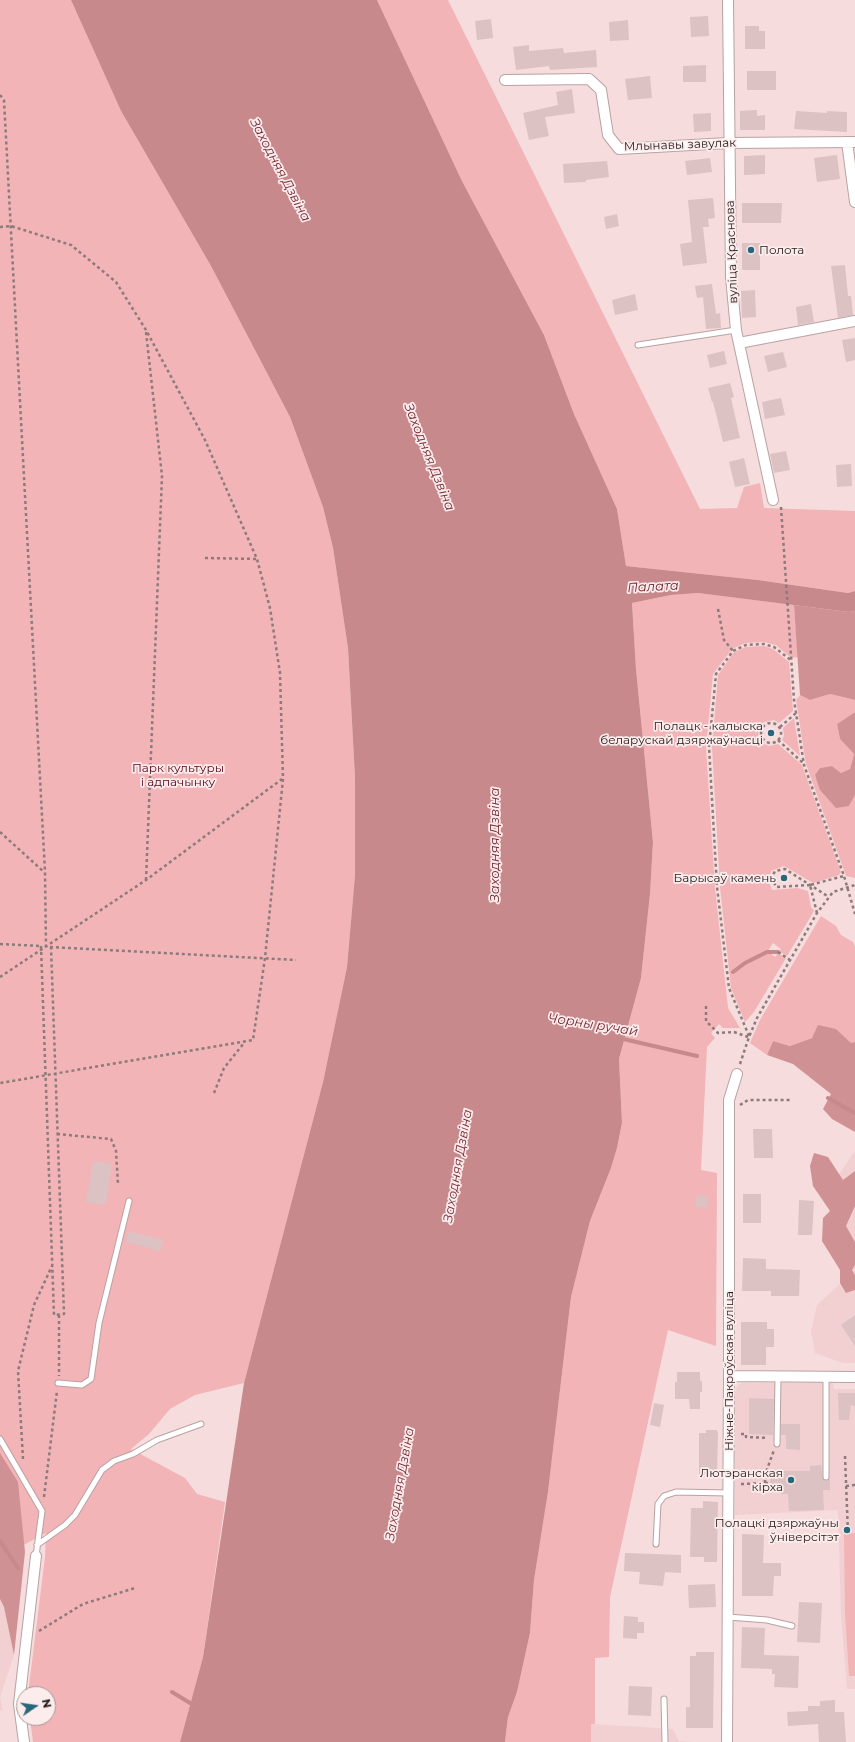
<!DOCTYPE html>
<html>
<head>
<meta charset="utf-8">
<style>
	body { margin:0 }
	#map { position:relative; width:855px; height:1742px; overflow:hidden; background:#f6dcdc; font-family:Montserrat,sans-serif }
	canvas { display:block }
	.north { position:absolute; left:16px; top:1686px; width:40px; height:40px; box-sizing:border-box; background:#fcecec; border:1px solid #a59898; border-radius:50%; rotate:77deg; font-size:11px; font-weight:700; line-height:16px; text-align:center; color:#231a1a }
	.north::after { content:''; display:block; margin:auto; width:14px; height:18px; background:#28667c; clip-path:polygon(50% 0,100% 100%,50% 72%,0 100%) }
</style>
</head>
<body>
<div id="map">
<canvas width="855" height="1742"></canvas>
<div class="north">N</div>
</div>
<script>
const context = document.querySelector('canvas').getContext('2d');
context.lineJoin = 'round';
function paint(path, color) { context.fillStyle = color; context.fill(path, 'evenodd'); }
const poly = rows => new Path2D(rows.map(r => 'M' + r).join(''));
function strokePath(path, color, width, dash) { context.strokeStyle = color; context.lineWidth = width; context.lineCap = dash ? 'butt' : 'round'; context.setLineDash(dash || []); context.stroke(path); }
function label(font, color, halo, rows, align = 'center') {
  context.font = font + ' Montserrat,sans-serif'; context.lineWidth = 3.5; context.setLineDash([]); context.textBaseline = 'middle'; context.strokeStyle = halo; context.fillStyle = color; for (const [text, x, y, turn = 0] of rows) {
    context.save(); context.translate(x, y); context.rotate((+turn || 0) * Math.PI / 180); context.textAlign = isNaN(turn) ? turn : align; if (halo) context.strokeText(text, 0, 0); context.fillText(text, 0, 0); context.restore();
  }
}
paint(poly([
	[855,1151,855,1363,843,1363,815,1353,811,1331,817,1305,842,1282,835,1180],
	[743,1383,833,1383,834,1389,855,1389,855,1689,847,1689,841,1615,838,1510,735,1515,735,1392,738,1385],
	[0,1599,4,1607,14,1655,0,1697,3,1711,0,1710],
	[591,1724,673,1729,679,1741,691,1742,591,1742]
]), '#f2cfd0');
paint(poly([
	[0,0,71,0,121,111,211,266,290,417,323,507,333,548,348,648,355,778,355,875,347,967,323,1082,244,1383,195,1395,170,1409,149,1434,131,1449,185,1478,197,1494,225,1502,203,1657,180,1742,33,1742,30,1718,48,1718,48,1694,28,1694,45,1557,46,1533,16,1549,0,1523],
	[377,0,448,0,700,509,737,508,744,487,760,483,764,508,855,511,855,591,848,593,758,580,626,566,617,509,574,414,544,335,462,181],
	[698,593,794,605,798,657,791,658,776,645,764,642,745,643,732,649,713,674,706,747,715,888,728,1008,740,1028,723,1028,719,1024,711,1033,715,1038,707,1047,701,1170,717,1173,716,1346,668,1330,610,1597,609,1657,595,1658,595,1724,591,1724,591,1742,505,1742,508,1717,517,1692,530,1633,534,1580,548,1492,571,1297,590,1221,611,1168,617,1148,622,1123,619,1059,641,978,650,894,653,842,636,669,632,603,671,595],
	[764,646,773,649,789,662,793,711,779,723,774,720,764,722,760,726,758,736,764,744,769,746,778,744,802,765,841,872,839,875,813,883,784,866,771,871,769,882,772,890,797,888,808,891,811,907,814,911,787,956,779,951,781,949,773,943,768,951,775,957,778,953,786,958,754,1012,745,1022,731,988,720,887,712,747,718,675,734,652,746,647],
	[830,694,855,700,855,712,837,724,840,739,854,754,850,769,841,773,832,766,820,768,815,776,849,806,855,795,855,878,846,876,806,764,796,700,800,695,810,700],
	[794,718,800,756,782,740,784,736,783,728],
	[821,916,836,926,841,935,853,942,855,947,855,1042,851,1044,836,1029,790,1046,773,1041,767,1055,750,1043,760,1020],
	[855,1533,855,1676,849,1676,845,1614,844,1534]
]), '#f2b4b7');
paint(poly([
	[794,605,849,612,855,611,855,700,830,694,810,700,800,695],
	[855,712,855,795,849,806,836,808,820,790,815,775,820,768,832,766,841,773,850,769,854,754,840,739,837,724],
	[818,1025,836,1029,851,1043,855,1042,855,1132,832,1119,823,1109,831,1094,793,1064,767,1055,773,1041,790,1046,812,1038],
	[814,1153,828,1157,843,1180,855,1171,855,1206,846,1226,855,1242,855,1265,852,1270,855,1275,855,1290,846,1293,840,1283,840,1270,822,1241,823,1218,830,1211,813,1186,810,1166],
	[0,1453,18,1482,25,1552,14,1655,4,1607,0,1599]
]), '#d09194');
paint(poly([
	[71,0,377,0,462,181,544,335,574,414,617,509,626,566,758,580,848,593,855,591,855,611,849,612,698,593,671,595,632,603,636,669,653,842,650,894,641,978,619,1059,622,1123,617,1148,611,1168,590,1221,571,1297,548,1492,534,1580,530,1633,517,1692,508,1717,505,1742,180,1742,203,1657,244,1383,323,1082,347,967,355,875,355,778,348,648,333,548,323,507,290,417,211,266,121,111]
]), '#c8898d');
strokePath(poly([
	[733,972,745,963,767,952,778,952],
	[619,1038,697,1056],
	[828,1098,855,1113],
	[0,1541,18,1568],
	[172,1692,190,1703,194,1703]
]), '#c8898d', 4);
paint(poly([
	[708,16,709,36,691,37,690,17],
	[491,19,493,38,477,40,475,21],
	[628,20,629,40,610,41,609,22],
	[745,26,759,26,759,31,765,31,765,49,745,49],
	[529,45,529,51,563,48,564,53,596,50,597,67,550,70,549,66,516,70,513,47],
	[706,65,706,82,683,82,683,66],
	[747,71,776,71,776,90,747,90],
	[650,76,652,98,628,100,625,79],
	[572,89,575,113,545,117,549,136,529,140,523,113,558,105,556,92],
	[757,110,757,116,765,115,765,130,740,130,740,111],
	[796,111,827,113,827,111,847,112,847,132,794,129],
	[711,113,711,131,694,132,693,114],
	[765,155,765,174,744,175,744,156],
	[837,155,840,179,817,182,814,158],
	[710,158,712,172,687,175,685,161],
	[607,161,609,177,586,180,586,182,564,183,563,164],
	[713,198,715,218,708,219,709,227,703,227,707,263,683,266,680,244,692,242,688,200],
	[742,203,782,203,781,223,742,223],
	[617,214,619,226,606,229,604,217],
	[742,243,760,243,760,270,742,270],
	[845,265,848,296,851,296,853,315,838,318,831,266],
	[712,284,716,314,720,313,721,328,706,329,703,297,697,298,695,286],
	[755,290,756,317,742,318,741,291],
	[635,294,638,310,615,315,612,300],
	[811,304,814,322,798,325,796,307],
	[855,338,855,360,846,362,842,340],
	[724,351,727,364,710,368,707,355],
	[783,352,787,367,768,372,764,356],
	[730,383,734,397,731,398,740,438,723,442,713,402,712,402,708,388],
	[781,398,785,415,765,419,762,402],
	[786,451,790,470,774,473,770,454],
	[744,458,750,484,735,487,729,462],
	[851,464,852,486,837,487,836,465],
	[753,1129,772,1129,773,1158,754,1158],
	[93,1161,112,1164,106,1205,86,1202],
	[743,1194,761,1194,761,1223,743,1223],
	[697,1195,708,1196,707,1208,695,1207],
	[799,1200,814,1201,812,1235,798,1235],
	[129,1231,163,1240,160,1251,126,1242],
	[743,1258,766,1259,766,1269,800,1270,799,1296,771,1296,771,1291,742,1291],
	[855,1315,855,1346,841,1325],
	[741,1322,767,1322,767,1329,774,1329,774,1347,766,1347,766,1365,741,1365],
	[677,1372,700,1372,700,1381,702,1381,702,1392,700,1392,700,1409,690,1409,689,1399,675,1399,675,1382,677,1382],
	[838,1393,855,1393,855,1406,851,1405,849,1420,839,1420],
	[749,1398,774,1399,773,1435,749,1434],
	[654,1403,664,1405,660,1427,650,1425],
	[781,1424,800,1424,800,1450,786,1449,786,1435,781,1435],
	[706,1430,717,1430,718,1434,717,1474,699,1474,699,1433,706,1433],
	[821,1465,823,1479,826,1481,830,1479,830,1490,823,1490,824,1510,789,1511,788,1494,781,1494,781,1488,770,1488,770,1477,781,1477,781,1471,810,1471,810,1466],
	[703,1501,718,1502,717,1562,704,1562,704,1557,690,1557,691,1508,703,1508],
	[742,1534,764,1535,763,1563,781,1563,781,1576,774,1576,773,1596,742,1596],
	[625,1553,681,1555,681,1573,665,1572,663,1586,639,1584,640,1572,624,1571],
	[715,1584,716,1607,689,1608,688,1585],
	[799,1602,822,1603,820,1643,797,1642],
	[624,1616,638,1617,638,1622,644,1622,644,1633,637,1633,637,1639,623,1638],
	[742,1627,765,1628,764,1655,799,1656,798,1688,774,1687,775,1674,772,1674,772,1669,741,1668],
	[696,1652,714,1652,713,1728,686,1728,686,1707,690,1707,690,1656,696,1656],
	[629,1686,652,1687,651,1716,628,1715],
	[835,1700,835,1712,844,1712,846,1742,819,1742,818,1724,788,1726,787,1712,808,1711,808,1706,820,1706,820,1701]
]), '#dcc2c3');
const service = poly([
	[638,345,736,330],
	[826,1377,826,1477],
	[58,1383,82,1385,91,1379,99,1323,129,1201],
	[0,1439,42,1511,36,1556],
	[777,1444,778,1376],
	[656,1544,658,1504,664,1496,676,1492,729,1493],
	[37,1545,65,1525,75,1515,102,1470,114,1461,133,1454,157,1440,201,1424],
	[728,1617,767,1620,792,1626],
	[664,1699,665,1742]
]);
const minor = poly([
	[728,0,731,277,736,330,773,500],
	[505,80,589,79,601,90,608,135,619,149,728,143,855,142],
	[847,142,855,202],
	[739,343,855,321],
	[729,1376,855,1377],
	[24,1742,19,1704,36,1556],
	[727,1742,729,1376,729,1100,737,1074]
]);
strokePath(service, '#baa1a2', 7);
strokePath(minor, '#baa1a2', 12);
strokePath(poly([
	[0,95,4,100,45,872,46,946],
	[0,227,11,226,71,245,116,282,146,330,205,440,257,559,270,608,280,673,283,779,265,958,253,1040,0,1083],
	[781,507,794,700,804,765,844,876,855,914],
	[205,558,257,559],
	[718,609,724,640,733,651],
	'761 733a10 10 0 1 1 20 0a10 10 0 1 1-20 0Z',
	[780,727,796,713],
	[778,740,803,763],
	[0,832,44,872],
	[146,880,162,476,146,332],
	[810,885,776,887,772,877,775,871,785,869,829,897],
	[817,913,810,885,844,876],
	[0,944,41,946],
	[41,946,54,1315,64,1314,51,947],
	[50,947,296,960],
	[778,952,790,960],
	[0,977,146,880,282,779],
	[706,1006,706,1021,718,1033,734,1032,748,1037],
	[749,1036,729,988,717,887,709,747,716,674,733,651,746,645,764,644,774,647,792,661],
	[740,1064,749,1037,757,1018,817,913,833,892,855,885],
	[214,1093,224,1068,244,1043],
	[740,1105,748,1100,792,1100],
	[57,1134,111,1139,116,1151,118,1184],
	[59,1315,59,1376],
	[741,1434,746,1434,746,1437,768,1438],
	[845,1456,848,1534],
	[23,1459,18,1371,34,1305,52,1266],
	[765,1483,765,1475,774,1450],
	[741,1484,770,1483],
	[846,1486,855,1485],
	[44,1497,57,1391],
	[39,1631,83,1604,135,1588]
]), '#8d7b7b', 2.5, [3, 3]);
strokePath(service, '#fff', 5);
strokePath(minor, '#fff', 10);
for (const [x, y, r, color] of [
	[751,250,4,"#28667c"],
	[771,733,4,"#28667c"],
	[784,878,4,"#28667c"],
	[791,1480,4,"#28667c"],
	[847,1530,4,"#28667c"]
]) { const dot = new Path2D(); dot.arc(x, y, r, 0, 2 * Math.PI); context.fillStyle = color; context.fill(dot); strokePath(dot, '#fcecec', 1.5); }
label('12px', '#231a1a', '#fcecec', [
	["Млынавы завулак",680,145,-2],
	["вуліца Краснова",732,252,-92],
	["Ніжне-Пакроўская вуліца",729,1371,-90]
]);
label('12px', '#231a1a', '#fcecec', [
	["Полота",759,250,"left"],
	["Полацк - калыска",763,726],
	["беларускай дзяржаўнасці",763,740],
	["Барысаў камень",776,878],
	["Лютэранская",783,1473],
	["кірха",783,1487],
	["Полацкі дзяржаўны",839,1523],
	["ўніверсітэт",839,1537]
], 'right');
label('12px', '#520417', '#fcecec', [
	["Парк культуры",178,768],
	["і адпачынку",178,782]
]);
label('italic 13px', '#752933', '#fcecec', [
	["Заходняя Дзвіна",280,170,62],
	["Заходняя Дзвіна",429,457,68],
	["Палата",653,587,-3],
	["Заходняя Дзвіна",495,845,-90],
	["Чорны ручай",593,1025,9],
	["Заходняя Дзвіна",458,1166,-80],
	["Заходняя Дзвіна",400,1484,-80]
]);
</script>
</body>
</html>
